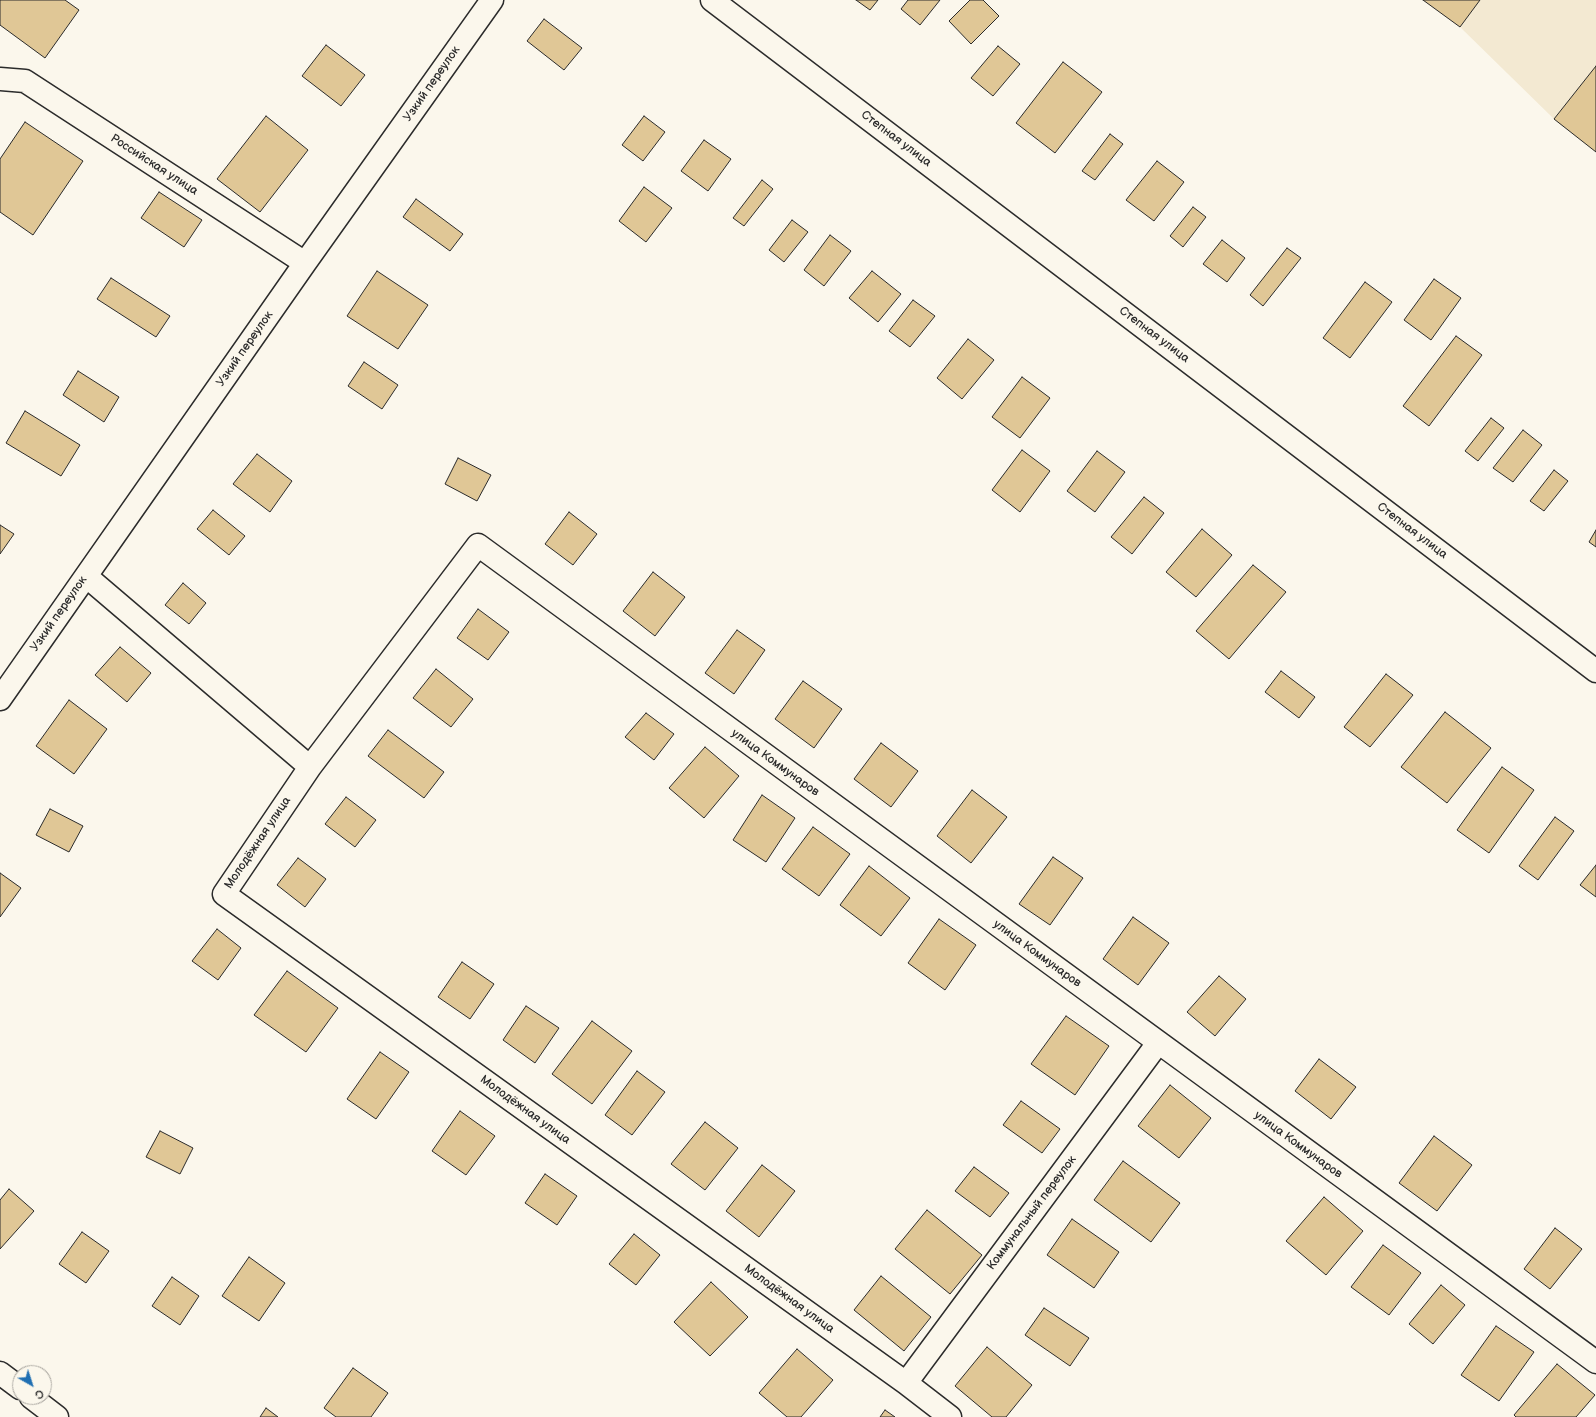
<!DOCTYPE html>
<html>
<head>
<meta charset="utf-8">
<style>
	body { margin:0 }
	#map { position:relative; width:1596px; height:1417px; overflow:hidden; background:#fbf7ec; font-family:"Balsamiq Sans",sans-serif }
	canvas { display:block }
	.north { position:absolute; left:12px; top:1365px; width:40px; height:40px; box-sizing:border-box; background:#fbf7ec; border:1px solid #a8a59f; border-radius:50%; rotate:141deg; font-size:11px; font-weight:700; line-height:16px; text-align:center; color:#2b2b2b }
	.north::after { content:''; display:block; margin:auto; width:14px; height:18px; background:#1f6fb2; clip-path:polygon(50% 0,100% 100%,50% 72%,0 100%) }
</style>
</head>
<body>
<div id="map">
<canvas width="1596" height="1417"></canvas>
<div class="north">С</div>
</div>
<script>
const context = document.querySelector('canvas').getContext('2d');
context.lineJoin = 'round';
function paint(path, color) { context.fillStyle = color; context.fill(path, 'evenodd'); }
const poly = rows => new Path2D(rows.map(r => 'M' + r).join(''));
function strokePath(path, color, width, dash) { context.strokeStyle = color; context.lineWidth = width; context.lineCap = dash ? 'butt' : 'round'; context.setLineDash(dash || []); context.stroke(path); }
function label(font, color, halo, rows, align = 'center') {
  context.font = font + ' "Balsamiq Sans",sans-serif'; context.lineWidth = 3; context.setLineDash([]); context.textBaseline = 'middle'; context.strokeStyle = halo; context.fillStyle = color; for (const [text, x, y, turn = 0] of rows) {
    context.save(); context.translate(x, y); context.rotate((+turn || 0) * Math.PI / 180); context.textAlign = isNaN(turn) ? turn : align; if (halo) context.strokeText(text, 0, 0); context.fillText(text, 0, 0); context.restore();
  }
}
paint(poly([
	[1423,0,1596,0,1596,152,1554,119,1460,27]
]), '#f3e9d2');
const building = poly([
	[0,0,65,0,79,10,45,58,0,25,0,0],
	[856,0,878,0,870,10,856,0],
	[908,0,940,0,920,25,901,9,908,0],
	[970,0,983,0,999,16,971,44,949,21,970,0],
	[1423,0,1480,0,1460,27,1423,0],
	[544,19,582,48,564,70,527,41,544,19],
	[326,45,365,75,341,106,302,76,326,45],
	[998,46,1020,64,993,96,971,78,998,46],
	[1063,62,1102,92,1055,153,1016,123,1063,62],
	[1596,66,1596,152,1554,119,1596,66],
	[266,116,308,150,260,212,217,179,266,116],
	[644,116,665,132,643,161,622,145,644,116],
	[25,122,83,161,33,235,0,212,0,159,25,122],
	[1110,134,1123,144,1095,180,1082,171,1110,134],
	[704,140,731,159,708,191,681,171,704,140],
	[1157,161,1184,182,1154,221,1126,200,1157,161],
	[762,180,773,189,744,226,733,218,762,180],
	[644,187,672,208,646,242,619,221,644,187],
	[159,192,202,220,184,247,141,218,159,192],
	[416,199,463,234,450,251,403,217,416,199],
	[1193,207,1206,217,1183,247,1170,236,1193,207],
	[792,220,808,232,784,262,769,250,792,220],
	[830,235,851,251,824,286,804,270,830,235],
	[1222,240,1245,258,1227,282,1203,264,1222,240],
	[1287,248,1301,258,1263,306,1250,295,1287,248],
	[377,271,428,305,398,349,347,316,377,271],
	[872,271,901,294,878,322,849,298,872,271],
	[111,278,170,316,156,337,97,299,111,278],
	[1434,279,1461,298,1431,340,1404,320,1434,279],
	[1365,282,1392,302,1350,358,1323,338,1365,282],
	[913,300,935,316,910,347,889,331,913,300],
	[1456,336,1482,355,1429,426,1403,406,1456,336],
	[968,339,994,360,962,399,937,378,968,339],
	[364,362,398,385,382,409,348,386,364,362],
	[78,371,119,397,104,422,63,395,78,371],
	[1022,377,1050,398,1020,438,992,417,1022,377],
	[25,411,80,445,61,476,6,443,25,411],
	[1491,418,1504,428,1478,461,1465,451,1491,418],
	[1523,430,1542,445,1513,482,1493,468,1523,430],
	[1022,450,1050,471,1020,512,992,490,1022,450],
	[1097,451,1125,472,1095,512,1067,491,1097,451],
	[257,454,292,481,270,512,233,484,257,454],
	[458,458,491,475,477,501,445,484,458,458],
	[1554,470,1568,481,1544,511,1530,501,1554,470],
	[1144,497,1164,513,1132,554,1111,537,1144,497],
	[213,510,245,536,229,555,197,529,213,510],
	[569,512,597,534,573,565,545,544,569,512],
	[0,525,14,534,0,554,0,525],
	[1202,529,1232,555,1196,597,1166,572,1202,529],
	[1596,530,1596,547,1589,542,1596,530],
	[1253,565,1286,592,1229,659,1196,631,1253,565],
	[653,572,685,597,655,636,623,611,653,572],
	[183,583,206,603,189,624,165,605,183,583],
	[478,609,509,632,488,660,457,638,478,609],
	[737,630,765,650,734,694,705,673,737,630],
	[120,647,151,673,127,702,95,675,120,647],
	[436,669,473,699,451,727,413,698,436,669],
	[1281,671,1315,697,1299,718,1265,692,1281,671],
	[1386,674,1413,695,1370,747,1344,727,1386,674],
	[803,681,842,709,814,748,775,719,803,681],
	[69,700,107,729,74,774,36,746,69,700],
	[1445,712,1491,748,1447,803,1401,767,1445,712],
	[646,713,674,734,654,760,625,737,646,713],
	[388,730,444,772,424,798,368,756,388,730],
	[881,743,918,771,891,807,854,779,881,743],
	[705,747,739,776,704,818,669,788,705,747],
	[1502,767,1534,790,1489,853,1457,830,1502,767],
	[972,790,1007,817,971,863,937,836,972,790],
	[762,795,795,818,766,862,733,840,762,795],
	[346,797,376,820,355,847,325,824,346,797],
	[50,809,83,826,69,852,36,835,50,809],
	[1555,817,1574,831,1538,880,1519,866,1555,817],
	[813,827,850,854,819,896,782,869,813,827],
	[1053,857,1083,878,1050,925,1019,904,1053,857],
	[298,858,326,879,305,907,277,885,298,858],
	[1596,865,1596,897,1580,885,1596,865],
	[869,866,910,898,881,936,840,905,869,866],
	[0,873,21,888,0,917,0,873],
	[1133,917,1169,943,1138,985,1103,959,1133,917],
	[939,919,976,945,945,990,908,963,939,919],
	[217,929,241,948,218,980,192,961,217,929],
	[462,962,494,984,470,1019,438,997,462,962],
	[287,971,338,1008,306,1052,254,1015,287,971],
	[1219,976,1246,999,1215,1036,1187,1012,1219,976],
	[526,1006,559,1028,535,1063,503,1040,526,1006],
	[1066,1016,1109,1046,1075,1095,1031,1064,1066,1016],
	[592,1021,632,1051,592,1104,552,1074,592,1021],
	[380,1052,409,1072,376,1119,347,1099,380,1052],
	[1319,1059,1356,1087,1331,1119,1295,1091,1319,1059],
	[637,1071,665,1092,632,1135,605,1115,637,1071],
	[1170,1085,1211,1118,1179,1158,1138,1126,1170,1085],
	[1021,1101,1060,1129,1042,1153,1003,1125,1021,1101],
	[460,1111,495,1136,466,1175,432,1151,460,1111],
	[705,1122,738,1148,705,1190,671,1164,705,1122],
	[160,1131,193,1148,180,1174,146,1157,160,1131],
	[1434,1136,1472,1165,1437,1211,1399,1183,1434,1136],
	[1123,1161,1180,1203,1151,1242,1094,1200,1123,1161],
	[762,1165,795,1191,759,1237,726,1211,762,1165],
	[974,1167,1009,1193,990,1217,955,1191,974,1167],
	[545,1174,577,1196,557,1225,525,1203,545,1174],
	[9,1189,34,1211,0,1249,0,1200,9,1189],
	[1324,1197,1363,1231,1326,1275,1286,1241,1324,1197],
	[927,1210,982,1255,950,1294,895,1249,927,1210],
	[1072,1219,1119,1252,1094,1288,1047,1255,1072,1219],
	[1555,1228,1582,1249,1550,1289,1524,1269,1555,1228],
	[82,1232,109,1251,86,1283,59,1264,82,1232],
	[634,1234,660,1255,636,1285,609,1264,634,1234],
	[1383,1245,1421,1273,1389,1315,1351,1287,1383,1245],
	[249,1257,285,1283,259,1321,222,1296,249,1257],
	[881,1276,931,1317,904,1351,854,1310,881,1276],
	[172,1277,199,1296,180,1325,152,1306,172,1277],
	[711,1282,748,1317,710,1356,674,1322,711,1282],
	[1441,1285,1465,1305,1433,1344,1409,1324,1441,1285],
	[1044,1308,1089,1338,1070,1366,1025,1335,1044,1308],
	[1496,1326,1534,1352,1499,1401,1461,1375,1496,1326],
	[987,1347,1032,1385,1006,1417,992,1417,955,1386,987,1347],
	[797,1349,833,1380,801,1417,787,1417,759,1393,797,1349],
	[1557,1364,1595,1395,1576,1417,1516,1417,1514,1415,1557,1364],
	[353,1368,388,1393,371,1417,336,1417,324,1408,353,1368],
	[266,1408,278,1417,260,1417,266,1408],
	[885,1410,895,1417,880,1417,885,1410]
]);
paint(building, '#e0c796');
strokePath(building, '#2b2b2b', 1);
const street = poly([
	[712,0,1596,671],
	[0,79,25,81,305,263],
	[86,576,310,767],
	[0,699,305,263,492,0],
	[0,1373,20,1388],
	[906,1383,1158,1043],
	[31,1397,57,1417],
	[950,1417,906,1383,224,894,310,767,478,545,1596,1362]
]);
strokePath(street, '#2b2b2b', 25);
strokePath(street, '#fbf7ec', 22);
label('12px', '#2b2b2b', '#fbf7ec', [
	["Узкий переулок",432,84,-55],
	["Степная улица",896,139,37],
	["Российская улица",154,165,33],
	["Степная улица",1154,335,37],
	["Узкий переулок",245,349,-55],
	["Степная улица",1412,531,37],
	["Узкий переулок",59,614,-55],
	["улица Коммунаров",775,763,36],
	["Молодёжная улица",258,843,-56],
	["улица Коммунаров",1037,954,36],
	["Молодёжная улица",525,1110,36],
	["улица Коммунаров",1298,1145,36],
	["Коммунальный переулок",1032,1213,-53],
	["Молодёжная улица",789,1299,36]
]);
</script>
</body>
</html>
